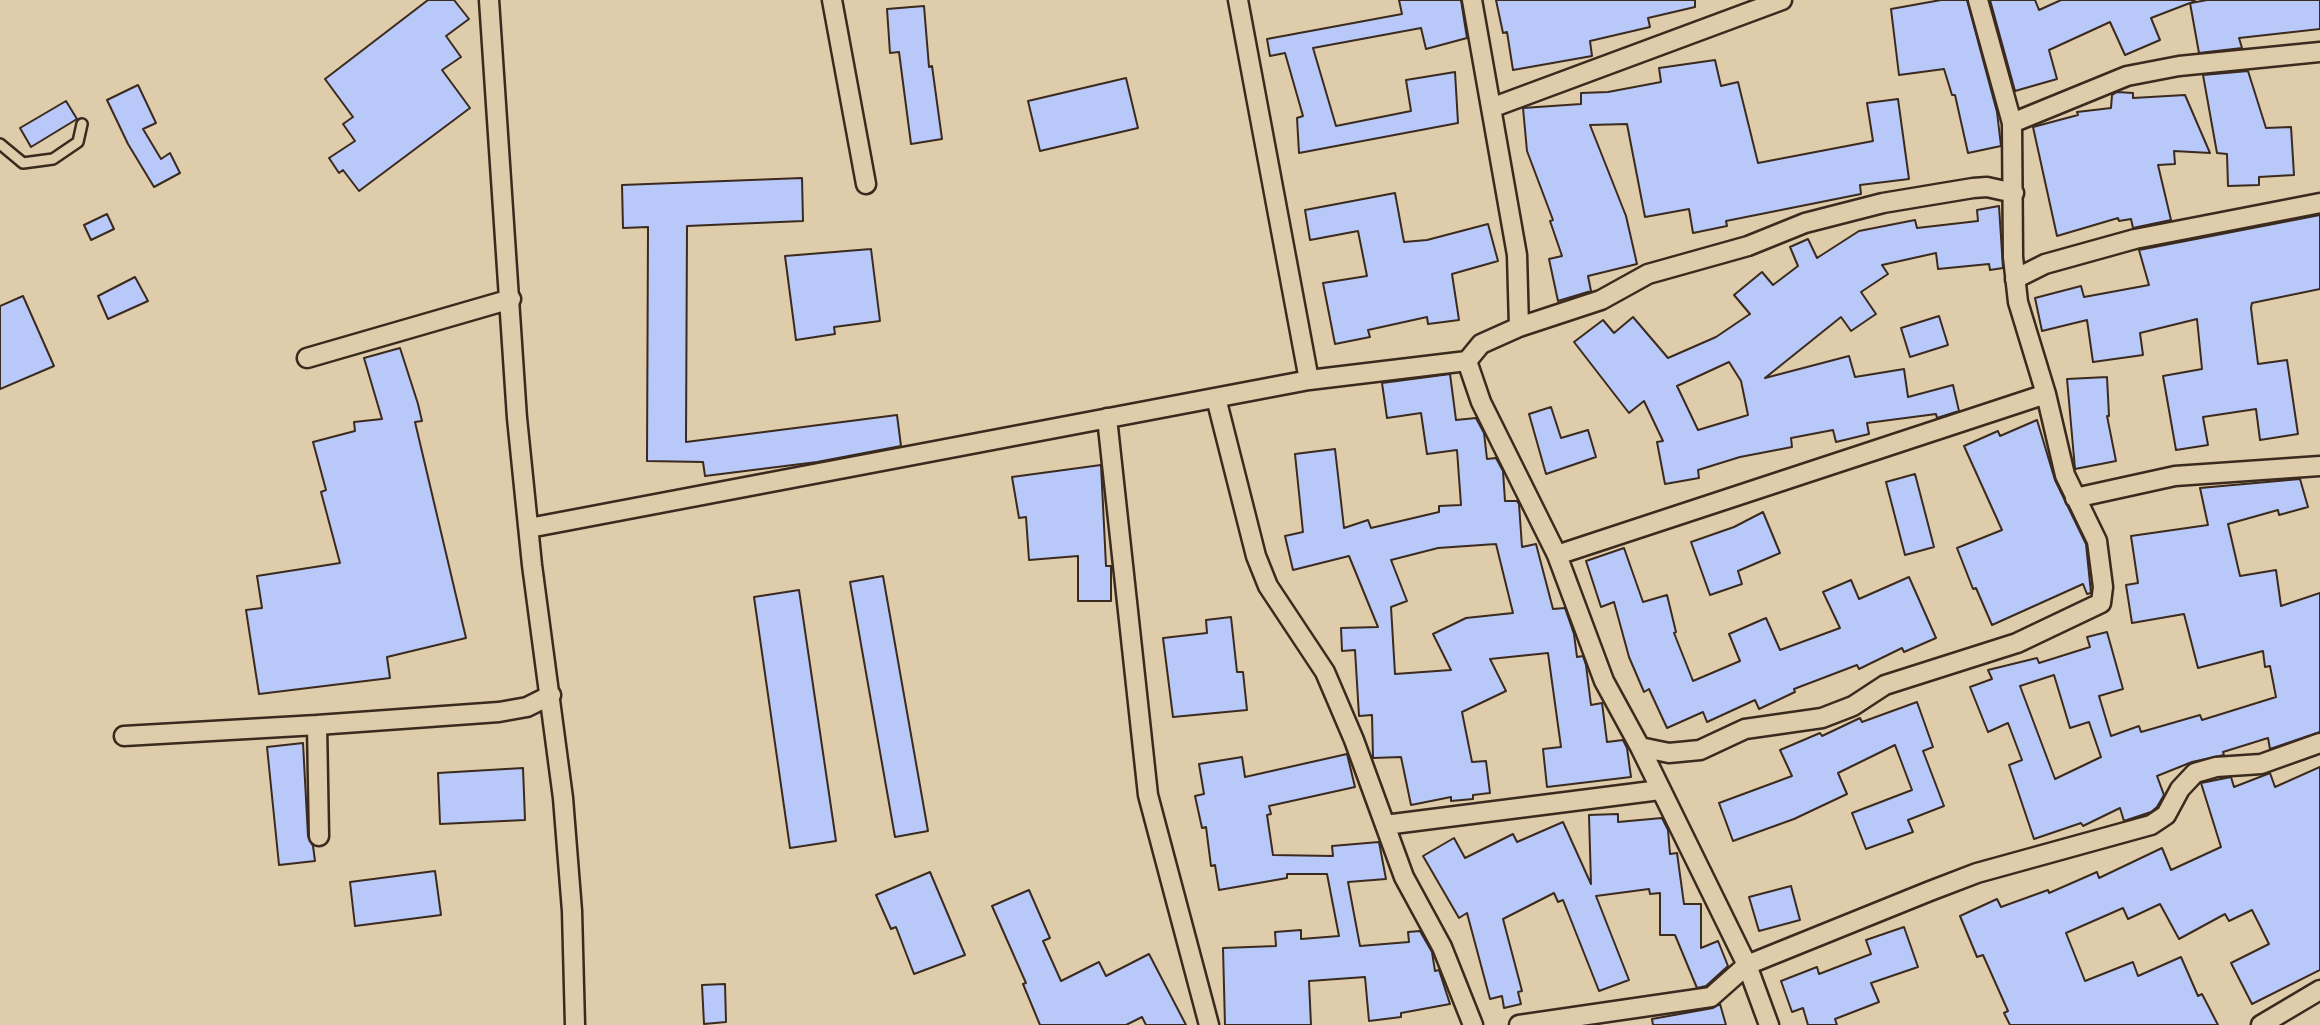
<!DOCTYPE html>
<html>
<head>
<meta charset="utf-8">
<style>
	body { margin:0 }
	canvas { display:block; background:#dfccaa }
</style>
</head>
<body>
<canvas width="2320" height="1025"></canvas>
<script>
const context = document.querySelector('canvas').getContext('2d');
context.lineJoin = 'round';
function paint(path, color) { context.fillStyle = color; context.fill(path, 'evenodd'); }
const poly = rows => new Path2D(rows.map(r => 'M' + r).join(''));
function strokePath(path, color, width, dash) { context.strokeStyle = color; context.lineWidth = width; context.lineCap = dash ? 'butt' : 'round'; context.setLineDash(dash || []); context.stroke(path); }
const building = poly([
	[428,0,454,0,469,19,446,36,461,57,442,70,470,108,359,191,343,170,339,173,329,158,355,141,343,124,353,117,325,79,428,0],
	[1399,0,1461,0,1467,38,1426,49,1421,28,1313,48,1336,126,1411,111,1406,80,1455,72,1458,123,1299,153,1297,118,1303,116,1285,53,1270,56,1267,39,1402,14,1399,0],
	[1496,0,1695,0,1695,7,1648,18,1650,27,1590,41,1592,56,1513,70,1507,32,1503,33,1496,0],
	[1941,0,1967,0,1997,112,2001,146,1968,153,1955,95,1952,95,1944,69,1899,75,1891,9,1941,0],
	[1990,0,2035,0,2039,10,2061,0,2195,0,2191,3,2207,0,2320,0,2320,29,2239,38,2242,48,2199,53,2190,3,2151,18,2160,40,2125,55,2110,22,2049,50,2057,79,2015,91,1990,0],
	[924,6,929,67,932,66,942,139,911,144,899,52,890,53,887,9,924,6],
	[1715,60,1721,86,1738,82,1758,163,1873,141,1867,103,1898,99,1909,179,1860,185,1861,194,1726,221,1727,226,1693,233,1689,209,1645,217,1627,124,1590,125,1626,216,1637,264,1588,276,1591,291,1558,301,1549,259,1562,256,1550,221,1553,220,1527,151,1523,108,1581,104,1581,93,1608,92,1661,82,1659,68,1715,60],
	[2248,71,2266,128,2291,127,2294,175,2259,177,2259,185,2228,186,2227,154,2217,153,2203,75,2248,71],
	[1126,78,1138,128,1040,151,1028,101,1126,78],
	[138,85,156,123,143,129,161,159,170,153,180,173,154,187,128,144,107,100,138,85],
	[2117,92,2133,93,2133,98,2185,95,2210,153,2174,151,2175,164,2158,165,2171,220,2133,228,2131,219,2119,221,2118,218,2057,236,2033,127,2078,115,2077,112,2111,108,2112,95,2117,92],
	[66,101,77,119,31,147,20,128,66,101],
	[802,178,803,221,687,226,686,442,897,415,901,446,817,462,705,476,703,462,647,461,648,227,623,228,622,185,802,178],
	[1395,193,1404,242,1427,240,1488,224,1498,261,1452,274,1459,320,1428,324,1427,317,1368,330,1370,337,1335,344,1323,283,1367,276,1358,231,1310,240,1305,210,1395,193],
	[1999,206,2003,268,1990,270,1989,264,1938,269,1936,253,1882,265,1888,274,1861,292,1876,314,1851,331,1841,317,1765,378,1849,356,1855,377,1904,369,1908,397,1953,385,1959,411,1937,418,1936,414,1867,423,1869,434,1836,442,1833,430,1791,438,1792,447,1740,457,1698,470,1699,478,1665,484,1657,442,1663,441,1644,401,1629,413,1574,342,1603,320,1614,333,1633,317,1668,358,1716,337,1750,314,1734,295,1762,272,1773,285,1798,266,1790,247,1808,239,1817,258,1859,231,1915,220,1917,228,1978,221,1977,210,1999,206],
	[1729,362,1741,381,1748,415,1698,430,1677,386,1729,362],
	[107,214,114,229,91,240,84,225,107,214],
	[2320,215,2320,289,2252,303,2251,308,2258,364,2287,360,2298,434,2260,440,2256,409,2203,417,2208,445,2176,450,2163,376,2202,369,2197,319,2140,333,2143,355,2093,362,2087,320,2042,331,2035,298,2081,286,2084,297,2149,285,2139,250,2320,215],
	[871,249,880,321,834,327,835,334,796,340,785,256,871,249],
	[135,277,148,301,108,319,98,296,135,277],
	[23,296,54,366,0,389,0,306,23,296],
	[1939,316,1948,345,1910,357,1901,328,1939,316],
	[400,348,418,404,422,421,415,422,466,638,387,657,390,678,259,694,246,610,262,608,257,576,340,563,321,492,326,490,313,442,355,431,354,422,382,419,364,358,400,348],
	[1450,374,1456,420,1476,418,1484,433,1487,459,1496,458,1503,471,1505,501,1517,501,1519,504,1522,547,1536,544,1553,609,1565,608,1574,634,1577,657,1583,656,1586,665,1591,705,1602,703,1607,742,1623,740,1627,748,1631,777,1547,787,1543,749,1561,747,1548,653,1490,659,1506,691,1462,712,1472,762,1486,761,1490,793,1473,795,1473,799,1451,801,1451,797,1411,805,1401,757,1373,758,1372,715,1359,716,1355,650,1342,651,1341,628,1378,627,1349,556,1293,570,1285,536,1303,532,1295,454,1335,449,1344,528,1368,520,1371,528,1439,512,1439,506,1461,505,1457,450,1427,454,1421,413,1387,418,1382,383,1450,374],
	[1496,544,1513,613,1466,618,1433,634,1451,670,1395,674,1391,607,1407,601,1391,560,1438,548,1496,544],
	[2107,377,2109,416,2107,416,2116,461,2075,469,2067,379,2107,377],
	[1551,407,1561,438,1588,430,1596,457,1546,474,1529,414,1551,407],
	[2037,420,2055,480,2086,544,2091,593,2087,594,2083,584,1992,625,1976,588,1973,589,1957,548,2002,530,1964,446,1998,431,2000,436,2037,420],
	[1101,465,1106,566,1111,566,1111,601,1078,601,1078,556,1029,560,1026,517,1019,518,1012,477,1101,465],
	[1915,474,1934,547,1905,555,1886,482,1915,474],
	[2300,479,2308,507,2279,515,2278,510,2228,524,2240,576,2276,570,2281,606,2320,593,2320,732,2270,749,2268,738,2223,752,2224,755,2192,762,2157,776,2164,795,2157,807,2151,812,2124,821,2120,808,2083,826,2081,823,2034,839,2009,765,2022,760,2008,723,1988,732,1970,687,1992,679,1988,670,2037,658,2039,663,2090,647,2087,637,2107,632,2123,689,2099,696,2111,736,2139,726,2141,732,2200,715,2202,720,2276,697,2270,666,2265,667,2263,651,2198,668,2184,614,2132,623,2126,585,2138,583,2131,536,2208,525,2200,488,2300,479],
	[2054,675,2070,728,2089,722,2101,757,2055,779,2020,686,2054,675],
	[1763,512,1780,553,1738,571,1742,584,1710,595,1691,542,1734,527,1763,512],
	[1624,548,1643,602,1667,595,1676,632,1674,633,1693,681,1740,661,1729,634,1766,618,1780,650,1840,628,1823,592,1851,580,1859,599,1909,577,1936,638,1904,652,1902,648,1859,669,1857,665,1794,689,1795,692,1759,709,1755,700,1707,722,1703,712,1667,728,1649,689,1644,692,1629,657,1614,602,1601,607,1586,561,1624,548],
	[883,576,928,831,895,837,850,582,883,576],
	[799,590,836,841,790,848,754,597,799,590],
	[1231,617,1237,672,1243,672,1247,710,1173,717,1163,638,1207,633,1206,620,1231,617],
	[1917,702,1933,747,1923,751,1944,806,1908,820,1913,832,1866,849,1852,813,1912,790,1895,745,1838,773,1847,794,1794,819,1733,841,1719,803,1792,776,1780,750,1820,733,1822,736,1860,718,1862,722,1917,702],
	[303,743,308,836,313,846,315,861,279,865,267,747,303,743],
	[1347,754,1355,787,1269,806,1271,814,1267,815,1273,855,1333,856,1332,846,1379,842,1386,879,1348,882,1360,946,1409,942,1408,932,1420,931,1432,952,1435,971,1439,970,1450,1004,1401,1013,1401,1017,1369,1021,1365,977,1309,981,1311,1025,1225,1025,1223,948,1276,946,1275,932,1301,930,1301,939,1339,936,1327,874,1287,874,1287,878,1219,890,1215,865,1211,866,1206,827,1202,828,1195,796,1204,794,1199,764,1242,757,1245,777,1347,754],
	[2320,767,2320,970,2252,1004,2231,963,2269,944,2252,910,2229,921,2225,914,2179,939,2160,904,2128,919,2123,908,2066,933,2085,981,2133,962,2138,976,2181,957,2198,996,2202,994,2218,1025,2010,1025,2004,1013,2008,1011,1983,955,1977,957,1960,916,1997,899,2001,907,2048,890,2049,893,2097,872,2099,878,2162,848,2171,870,2221,847,2201,783,2231,777,2234,787,2270,773,2275,787,2320,767],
	[523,768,525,820,440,824,438,773,523,768],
	[1618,814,1618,822,1662,818,1668,830,1670,854,1677,853,1684,904,1701,904,1701,948,1718,941,1728,966,1706,986,1697,988,1675,935,1660,935,1660,893,1650,894,1649,889,1596,896,1629,980,1599,991,1563,900,1558,902,1554,893,1503,919,1522,991,1518,992,1521,1004,1504,1008,1502,996,1490,999,1467,913,1459,918,1423,856,1454,838,1465,858,1513,834,1517,842,1563,822,1591,884,1589,815,1618,814],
	[435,871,441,915,355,926,350,882,435,871],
	[930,872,965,955,914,974,896,927,891,929,876,895,930,872],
	[1791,886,1800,920,1759,931,1749,897,1791,886],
	[1029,890,1050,938,1043,941,1061,981,1099,962,1106,976,1149,954,1186,1025,1146,1025,1142,1017,1126,1025,1040,1025,1023,984,1026,983,992,906,1029,890],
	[1904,927,1918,967,1871,983,1879,1002,1835,1019,1837,1025,1808,1025,1803,1008,1792,1012,1781,981,1817,967,1819,974,1871,954,1866,940,1904,927],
	[725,984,726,1022,704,1024,702,985,725,984],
	[1720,1004,1726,1025,1653,1025,1652,1019,1713,1008,1720,1004]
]);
paint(building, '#b8c8f8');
strokePath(building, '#3b2a1e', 2);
const service = poly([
	[0,144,23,163,53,159,78,142,82,124]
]);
const minor = poly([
	[489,0,517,418,532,565,563,798,572,911,575,1025],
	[832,0,866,184],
	[1238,0,1309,380],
	[1472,0,1517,255,1519,327],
	[1491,108,1782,0],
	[2012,123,2127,76,2179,66,2320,52],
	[2015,279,2045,264,2135,239,2320,203],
	[307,358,511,299],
	[1467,361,1481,402,1557,555,1604,681,1640,747,1747,965,1769,1025],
	[1216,398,1256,556,1268,586,1325,672,1354,740,1404,877,1442,947,1473,1025],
	[1107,418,1148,795,1209,1025],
	[2075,498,2175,476,2320,466],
	[529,528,1309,380,1467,361,1481,344,1519,327,1601,300,1648,274,1748,246,1805,223,1883,203,1973,188,1987,187,2014,193],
	[1557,555,2046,394],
	[124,736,317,725],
	[1640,747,1669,753,1700,750,1745,729,1822,718,1853,706,1885,685,2017,643,2101,603,2103,587,2097,541,2065,475,2046,394,2018,302,2013,257,2012,123,1978,0],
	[1385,825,1660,790],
	[319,836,317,725,499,712,527,707,551,695],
	[1519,1025,1711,997,1747,965,1930,891,1977,873,2151,825,2166,815,2180,789,2195,773,2216,767,2261,764,2320,743],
	[2261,1025,2320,990]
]);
strokePath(service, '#3b2a1e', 14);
strokePath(minor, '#3b2a1e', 23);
strokePath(service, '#dfccaa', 9);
strokePath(minor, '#dfccaa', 18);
</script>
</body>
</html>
